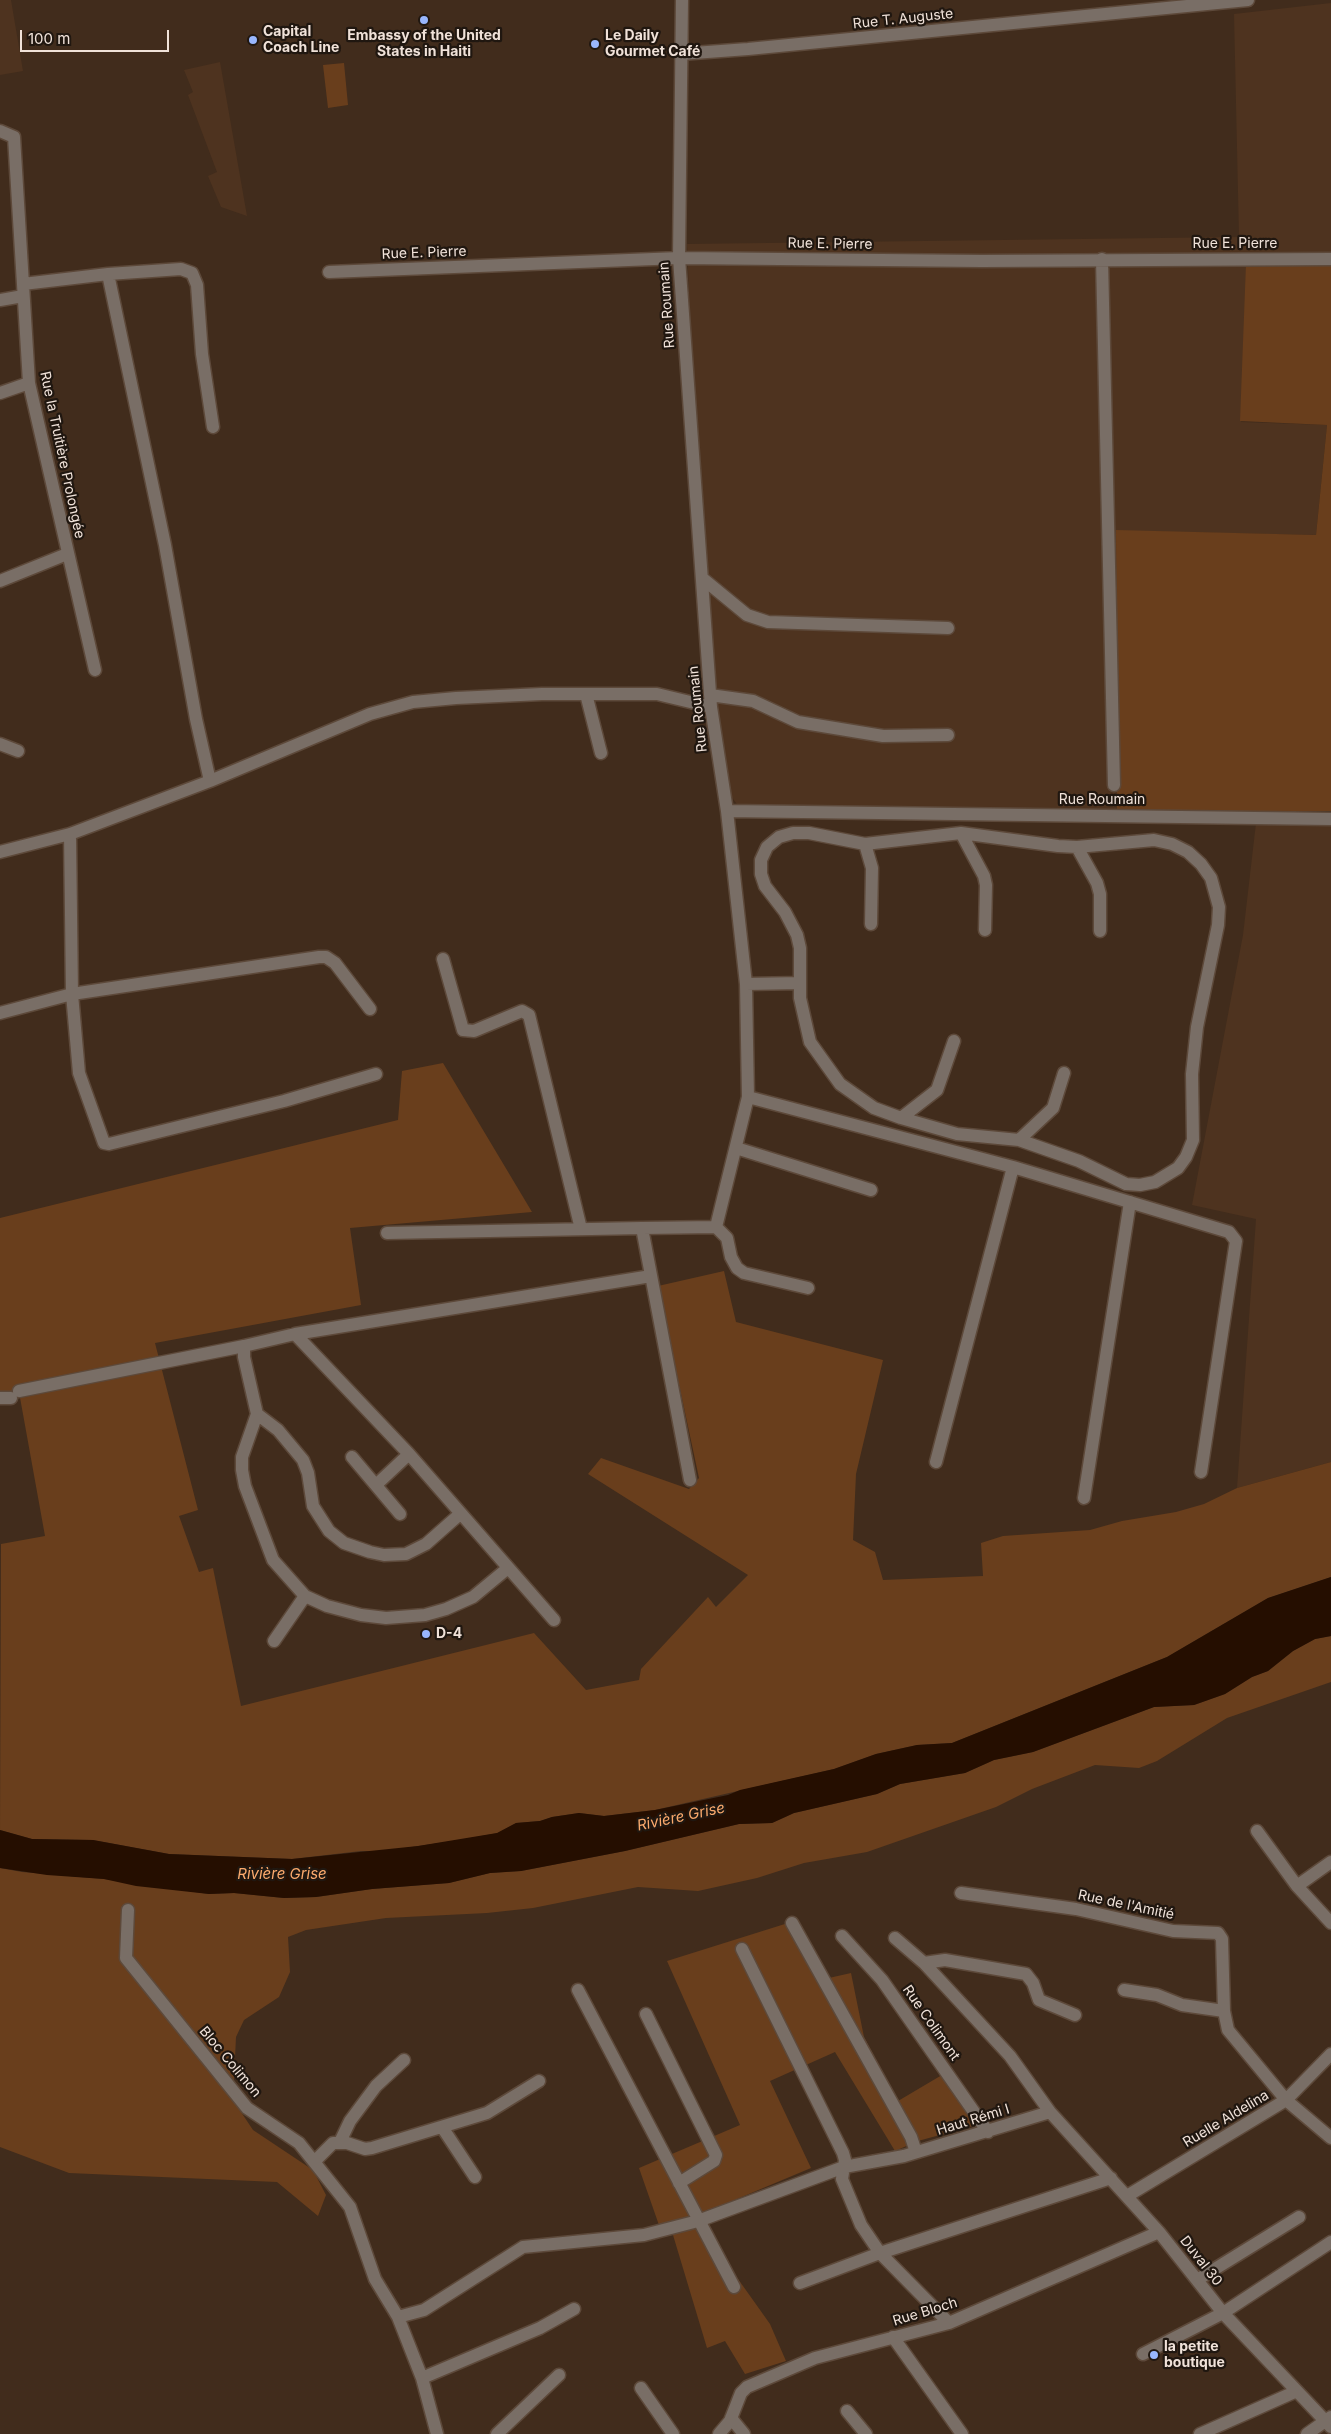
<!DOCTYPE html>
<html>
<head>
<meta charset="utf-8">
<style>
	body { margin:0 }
	#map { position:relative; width:1331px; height:2434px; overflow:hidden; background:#412c1c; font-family:Inter,sans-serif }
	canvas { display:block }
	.scale { position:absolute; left:20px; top:30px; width:149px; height:22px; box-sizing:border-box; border:2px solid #f0e2d9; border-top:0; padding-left:6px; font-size:15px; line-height:18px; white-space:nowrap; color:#f0e2d9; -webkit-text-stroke:4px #201710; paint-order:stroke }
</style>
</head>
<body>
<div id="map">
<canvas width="1331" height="2434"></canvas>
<div class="scale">100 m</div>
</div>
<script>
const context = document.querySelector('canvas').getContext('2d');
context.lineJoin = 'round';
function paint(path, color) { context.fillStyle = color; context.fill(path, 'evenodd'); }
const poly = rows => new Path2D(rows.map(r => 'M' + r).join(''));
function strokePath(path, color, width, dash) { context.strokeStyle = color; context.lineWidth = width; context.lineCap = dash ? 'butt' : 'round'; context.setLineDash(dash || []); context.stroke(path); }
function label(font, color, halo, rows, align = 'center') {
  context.font = font + ' Inter,sans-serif'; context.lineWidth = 4.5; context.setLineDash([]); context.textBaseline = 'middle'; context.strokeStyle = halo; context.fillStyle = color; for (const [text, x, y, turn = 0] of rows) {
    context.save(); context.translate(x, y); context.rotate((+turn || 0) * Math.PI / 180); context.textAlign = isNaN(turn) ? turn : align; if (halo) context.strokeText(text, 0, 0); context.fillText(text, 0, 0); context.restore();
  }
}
paint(poly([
	[0,0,11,0,23,71,0,75],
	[1331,3,1331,264,1241,422,1327,425,1316,535,1116,531,1117,813,739,807,728,792,714,697,692,372,687,244,1239,237,1234,14],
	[220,62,247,216,221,207,208,176,217,172,188,95,193,92,184,70],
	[1256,823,1331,823,1331,1462,1237,1488,1256,1219,1192,1205,1243,935]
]), '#4e331f');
paint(poly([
	[344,63,348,105,328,108,323,65],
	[1246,264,1331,264,1331,811,1117,813,1116,530,1316,535,1327,425,1240,421],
	[443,1063,532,1212,350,1228,361,1305,155,1343,198,1510,179,1516,199,1572,213,1568,241,1706,534,1633,586,1690,639,1680,641,1669,708,1597,716,1607,748,1575,588,1474,601,1458,689,1489,699,1478,658,1286,724,1271,736,1322,883,1360,856,1474,853,1540,875,1552,883,1580,983,1576,981,1543,1003,1536,1090,1530,1122,1521,1176,1512,1204,1504,1237,1488,1331,1462,1331,1577,1268,1598,1167,1657,952,1743,917,1745,876,1754,834,1769,655,1810,604,1816,579,1813,552,1817,540,1821,516,1823,498,1833,460,1840,384,1851,361,1851,292,1859,169,1854,93,1840,32,1839,0,1830,1,1544,45,1536,19,1392,0,1392,0,1218,398,1120,402,1071],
	[1331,1636,1331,1682,1227,1718,1157,1761,1139,1768,1095,1765,1032,1789,996,1807,867,1852,804,1863,757,1878,698,1891,638,1887,533,1908,487,1913,386,1918,306,1930,288,1937,290,1972,279,1997,244,2020,236,2037,233,2100,253,2130,313,2170,326,2195,318,2216,277,2182,69,2173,0,2147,0,1868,22,1872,104,1879,209,1894,234,1893,284,1898,316,1897,372,1889,449,1883,490,1873,521,1871,625,1851,739,1824,772,1823,794,1813,877,1794,900,1784,965,1773,994,1760,1033,1752,1154,1707,1194,1705,1225,1694,1252,1677,1268,1671,1293,1651,1315,1639],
	[788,1923,820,1980,851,1973,864,2037,898,2101,947,2072,980,2124,918,2141,895,2151,835,2052,770,2081,811,2168,694,2217,770,2324,786,2361,745,2374,725,2341,707,2348,673,2235,660,2228,639,2168,740,2125,667,1961]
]), '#693e1c');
paint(poly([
	[1331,1577,1331,1636,1315,1639,1293,1651,1268,1671,1252,1677,1225,1694,1194,1705,1154,1707,1033,1752,994,1760,965,1773,900,1784,877,1794,794,1813,772,1823,739,1824,625,1851,521,1871,490,1873,449,1883,372,1889,316,1897,284,1898,234,1893,209,1894,136,1886,104,1879,47,1875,0,1868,0,1830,32,1839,93,1840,169,1854,292,1859,418,1846,497,1833,516,1823,540,1821,552,1817,579,1813,604,1816,655,1810,728,1795,740,1790,834,1769,876,1754,917,1745,952,1743,1167,1657,1268,1598]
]), '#250e00');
const minor = poly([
	[682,0,679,258,711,707,727,811,746,984,748,1097,716,1227,642,1228,690,1480],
	[680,54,748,49,1248,0],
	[0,131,14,137,29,383,95,670],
	[1102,259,1114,785],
	[329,272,679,258,982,261,1331,259],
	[108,274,165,545,196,719,210,781],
	[23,284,108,274,181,269,192,273,197,285,202,354,213,427],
	[0,300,23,296],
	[0,393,29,383],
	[702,578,747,615,768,622,948,628],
	[0,581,67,554],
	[586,694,601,753],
	[710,695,753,701,798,722,883,736,948,735],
	[0,744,18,751],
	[727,811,1331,819],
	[793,833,809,833,865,844,961,833,1058,846,1077,847,1154,840,1172,844,1188,852,1201,864,1211,878,1219,907,1218,925,1197,1027,1192,1074,1193,1140,1186,1157,1178,1168,1155,1182,1140,1185,1126,1184,1079,1161,1019,1140,957,1134,901,1118,874,1108,840,1084,810,1042,800,998,800,948,797,935,785,912,765,886,761,874,761,860,767,847,779,837,793,833],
	[961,833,984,876,986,885,985,930],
	[70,834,72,994,79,1073,104,1143,109,1144,284,1101,376,1074],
	[865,844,872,868,871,924],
	[1077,847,1097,883,1100,894,1100,931],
	[0,852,70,834,210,781,370,714,413,702,456,698,542,694,657,694,711,707],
	[443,959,463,1030,474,1031,522,1011,529,1015,581,1229],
	[746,984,800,983],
	[0,1013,72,994,319,957,326,957,335,963,370,1009],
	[748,1097,1013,1167,1229,1232,1236,1241,1201,1472],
	[901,1118,937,1090,954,1041],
	[1019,1140,1053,1108,1064,1073],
	[736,1148,871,1190],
	[716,1227,727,1238,731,1257,737,1268,744,1273,808,1288],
	[387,1233,642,1228],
	[295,1334,409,1454,554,1620],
	[19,1391,244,1346],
	[0,1398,11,1398],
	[257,1414,278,1430,303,1460,308,1473,313,1506,329,1531,344,1543,370,1552,384,1555,406,1554,426,1544,460,1514],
	[352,1457,400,1514],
	[936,1462,1013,1167],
	[376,1485,409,1454],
	[1084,1498,1130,1202],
	[508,1568,473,1597,446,1609,425,1615,386,1618,361,1615,327,1606,305,1596,273,1560,245,1486,242,1470,242,1457,257,1414,244,1357,244,1346,295,1334,651,1276],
	[274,1641,305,1596],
	[1257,1831,1297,1886],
	[1331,1862,1297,1886,1331,1923],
	[961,1893,1076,1909,1173,1931,1218,1933,1222,1939,1224,2011,1228,2030,1286,2100,1331,2138],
	[128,1910,126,1958,247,2108,299,2143,350,2207,375,2279,398,2317,422,2378,437,2434],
	[792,1923,911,2137,916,2152],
	[842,1936,882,1980,988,2132],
	[895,1938,924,1963,1010,2056,1050,2112,1159,2232,1223,2313,1331,2427],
	[742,1949,843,2153,845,2160,842,2179,861,2225,880,2253,949,2323],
	[924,1963,945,1960,1026,1974,1033,1983,1039,2000,1075,2015],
	[578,1990,734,2287],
	[1124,1990,1157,1995,1182,2005,1224,2011],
	[646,2014,716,2155,714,2161,679,2183],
	[442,2127,475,2177],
	[340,2142,350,2121,376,2086,404,2060],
	[314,2162,333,2143,347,2143,365,2149,372,2148,487,2113,539,2081],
	[1127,2196,1286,2100,1331,2054],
	[1197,2280,1299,2217],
	[800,2283,880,2253,1111,2178],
	[398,2317,424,2310,523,2247,644,2235,698,2221,844,2167,904,2156,1050,2112],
	[893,2337,962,2434],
	[1143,2354,1223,2313,1331,2242],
	[422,2378,540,2328,574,2309],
	[641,2388,673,2434],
	[847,2411,866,2434],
	[731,2418,744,2434],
	[497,2434,559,2375],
	[719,2434,730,2421,741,2393,747,2387,815,2358,949,2323,1159,2232],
	[1200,2434,1297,2391],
	[1307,2434,1331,2417]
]);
strokePath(minor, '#5d493a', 15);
strokePath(minor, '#796e66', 12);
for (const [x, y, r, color] of [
	[424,20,5,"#98b6fd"],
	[253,40,5,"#98b6fd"],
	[595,44,5,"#98b6fd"],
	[426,1634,5,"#98b6fd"],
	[1154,2355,5,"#98b6fd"]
]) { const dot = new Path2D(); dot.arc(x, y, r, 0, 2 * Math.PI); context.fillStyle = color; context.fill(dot); strokePath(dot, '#201710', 2); }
label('14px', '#f0e2d9', '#201710', [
	["Rue T. Auguste",903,19,-6],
	["Rue E. Pierre",830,244,1],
	["Rue E. Pierre",1235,244],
	["Rue E. Pierre",424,253,-2],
	["Rue Roumain",667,305,-94],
	["Rue la Truitière Prolongée",62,455,78],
	["Rue Roumain",698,709,-96],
	["Rue Roumain",1102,800],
	["Rue de l'Amitié",1126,1905,12],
	["Rue Colimont",931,2023,55],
	["Bloc Colimon",230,2062,50],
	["Ruelle Aldelina",1226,2119,-31],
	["Haut Rémi I",973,2120,-17],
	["Duval 30",1201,2261,52],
	["Rue Bloch",925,2312,-17]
]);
label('bold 14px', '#f0e2d9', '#201710', [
	["Capital",263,32],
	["Coach Line",263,48],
	["Embassy of the United",424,36,"center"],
	["States in Haiti",424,52,"center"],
	["Le Daily",605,36],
	["Gourmet Café",605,52],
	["D-4",436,1634],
	["la petite",1164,2347],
	["boutique",1164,2363]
], 'left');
label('italic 15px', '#fbaa6d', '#201710', [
	["Rivière Grise",681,1817,-12],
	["Rivière Grise",282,1874]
]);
</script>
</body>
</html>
